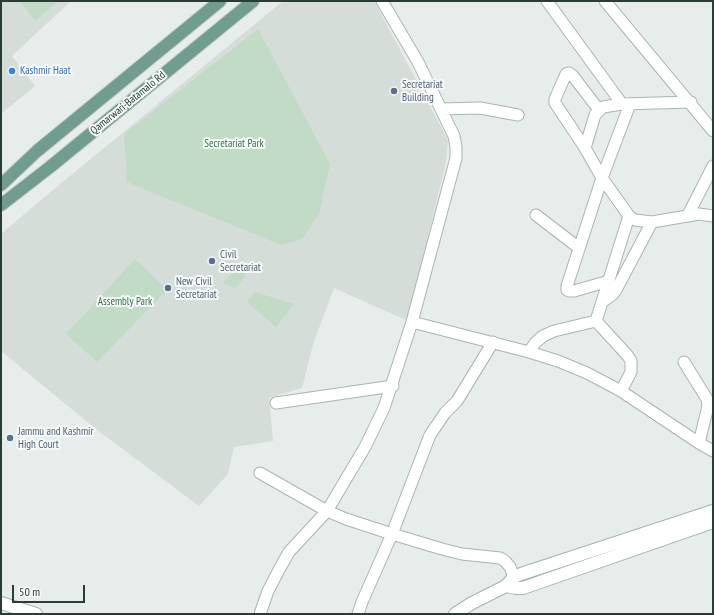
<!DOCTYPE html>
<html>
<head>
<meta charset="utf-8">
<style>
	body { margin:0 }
	#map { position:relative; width:714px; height:615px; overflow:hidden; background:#e6edea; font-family:"PT Sans Narrow",sans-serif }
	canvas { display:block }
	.frame { position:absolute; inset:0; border:2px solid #273d36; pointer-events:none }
	.scale { position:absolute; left:12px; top:585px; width:73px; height:18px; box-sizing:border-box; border:2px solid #273d36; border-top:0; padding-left:5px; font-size:12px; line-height:14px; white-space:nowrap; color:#273d36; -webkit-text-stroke:3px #f6faf8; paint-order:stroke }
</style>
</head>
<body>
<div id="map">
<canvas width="714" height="615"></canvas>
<div class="frame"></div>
<div class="scale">50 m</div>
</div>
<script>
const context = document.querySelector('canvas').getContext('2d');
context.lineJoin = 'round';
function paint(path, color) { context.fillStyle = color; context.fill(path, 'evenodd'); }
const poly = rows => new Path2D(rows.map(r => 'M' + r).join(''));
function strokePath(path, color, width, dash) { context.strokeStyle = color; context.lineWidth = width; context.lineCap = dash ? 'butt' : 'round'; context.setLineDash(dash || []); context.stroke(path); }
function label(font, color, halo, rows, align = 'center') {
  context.font = font + ' "PT Sans Narrow",sans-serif'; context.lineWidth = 4; context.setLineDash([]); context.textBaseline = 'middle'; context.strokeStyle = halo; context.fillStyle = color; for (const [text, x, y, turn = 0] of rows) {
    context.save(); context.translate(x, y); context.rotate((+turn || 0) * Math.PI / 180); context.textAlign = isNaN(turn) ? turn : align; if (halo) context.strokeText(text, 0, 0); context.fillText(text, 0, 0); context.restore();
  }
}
paint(poly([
	[1,1,71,1,12,56,35,86,1,114],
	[283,1,374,1,448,140,446,162,413,299,406,320,334,288,313,344,302,388,269,398,273,441,234,447,228,474,199,506,96,429,1,351,1,234,53,190]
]), '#d4ddd8');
paint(poly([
	[20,1,58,1,35,21],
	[258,29,330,164,319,214,302,239,281,245,127,182,124,134],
	[135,259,167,290,97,362,66,334],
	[235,263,248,269,243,279,235,288,223,283,231,274],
	[255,292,294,304,276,327,247,302]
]), '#c2dbc7');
const street = poly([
	[547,1,622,104],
	[605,1,713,131],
	[691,102,622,104,603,107,595,115,585,148,602,178,629,216,635,220,652,222,699,214,713,216],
	[441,109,480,108,518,115],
	[585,148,555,103,555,99,566,74,569,73,573,76,599,110],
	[536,215,579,248],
	[688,215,713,166],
	[609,281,574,291,569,291,567,290,567,286,602,178,630,104],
	[602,302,612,295,616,290,652,222],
	[596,321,629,216],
	[412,322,529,352,558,361,587,373,621,391,699,443,713,451],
	[529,352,535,343,543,336,554,331,596,321,628,356,631,361,631,372,621,391],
	[684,362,707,399,708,406,699,443],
	[276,403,393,386],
	[260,473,327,511,346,519,392,534,442,549,462,554,500,558,505,561,510,567,514,577],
	[260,614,268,591,280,568,289,552,327,511,365,447,384,408,412,322,456,158,456,147,454,136,418,62,382,1],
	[358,614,362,602,392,534,430,435,445,413,457,401,493,342]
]);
const secondary = poly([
	[506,586,516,588,523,588,713,522],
	[1,603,36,614],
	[455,614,472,603,506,586,514,577,521,574,713,511]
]);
const primary = poly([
	[1,185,37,151,220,1],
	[1,205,50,167,253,1]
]);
strokePath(street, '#a9b5b0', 13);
strokePath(secondary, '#a3b5ad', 14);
strokePath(primary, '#c3c9c7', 14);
strokePath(street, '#fff', 11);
strokePath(secondary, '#fff', 12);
strokePath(primary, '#709d8f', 12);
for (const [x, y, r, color] of [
	[12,71,4,"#3f7fe0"],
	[394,91,4,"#5c6f8a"],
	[212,261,4,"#5c6f8a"],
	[168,288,4,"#5c6f8a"],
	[10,438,4,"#5c6f8a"]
]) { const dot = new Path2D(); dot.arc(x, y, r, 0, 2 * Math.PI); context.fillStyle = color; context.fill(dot); strokePath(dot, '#f6faf8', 1.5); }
label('11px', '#366cbe', '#f6faf8', [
	["Kashmir Haat",20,71]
], 'left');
label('11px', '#4e5e75', '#f6faf8', [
	["Secretariat",402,85],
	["Building",402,98],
	["Civil",220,255],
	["Secretariat",220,268],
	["New Civil",176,282],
	["Secretariat",176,295],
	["Jammu and Kashmir",18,432],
	["High Court",18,445]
], 'left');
label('11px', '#273d36', '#f6faf8', [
	["Qamarwari-Batamalo Rd",128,103,-39]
]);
label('11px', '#357049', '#f6faf8', [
	["Secretariat Park",234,144],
	["Assembly Park",125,302]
]);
</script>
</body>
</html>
